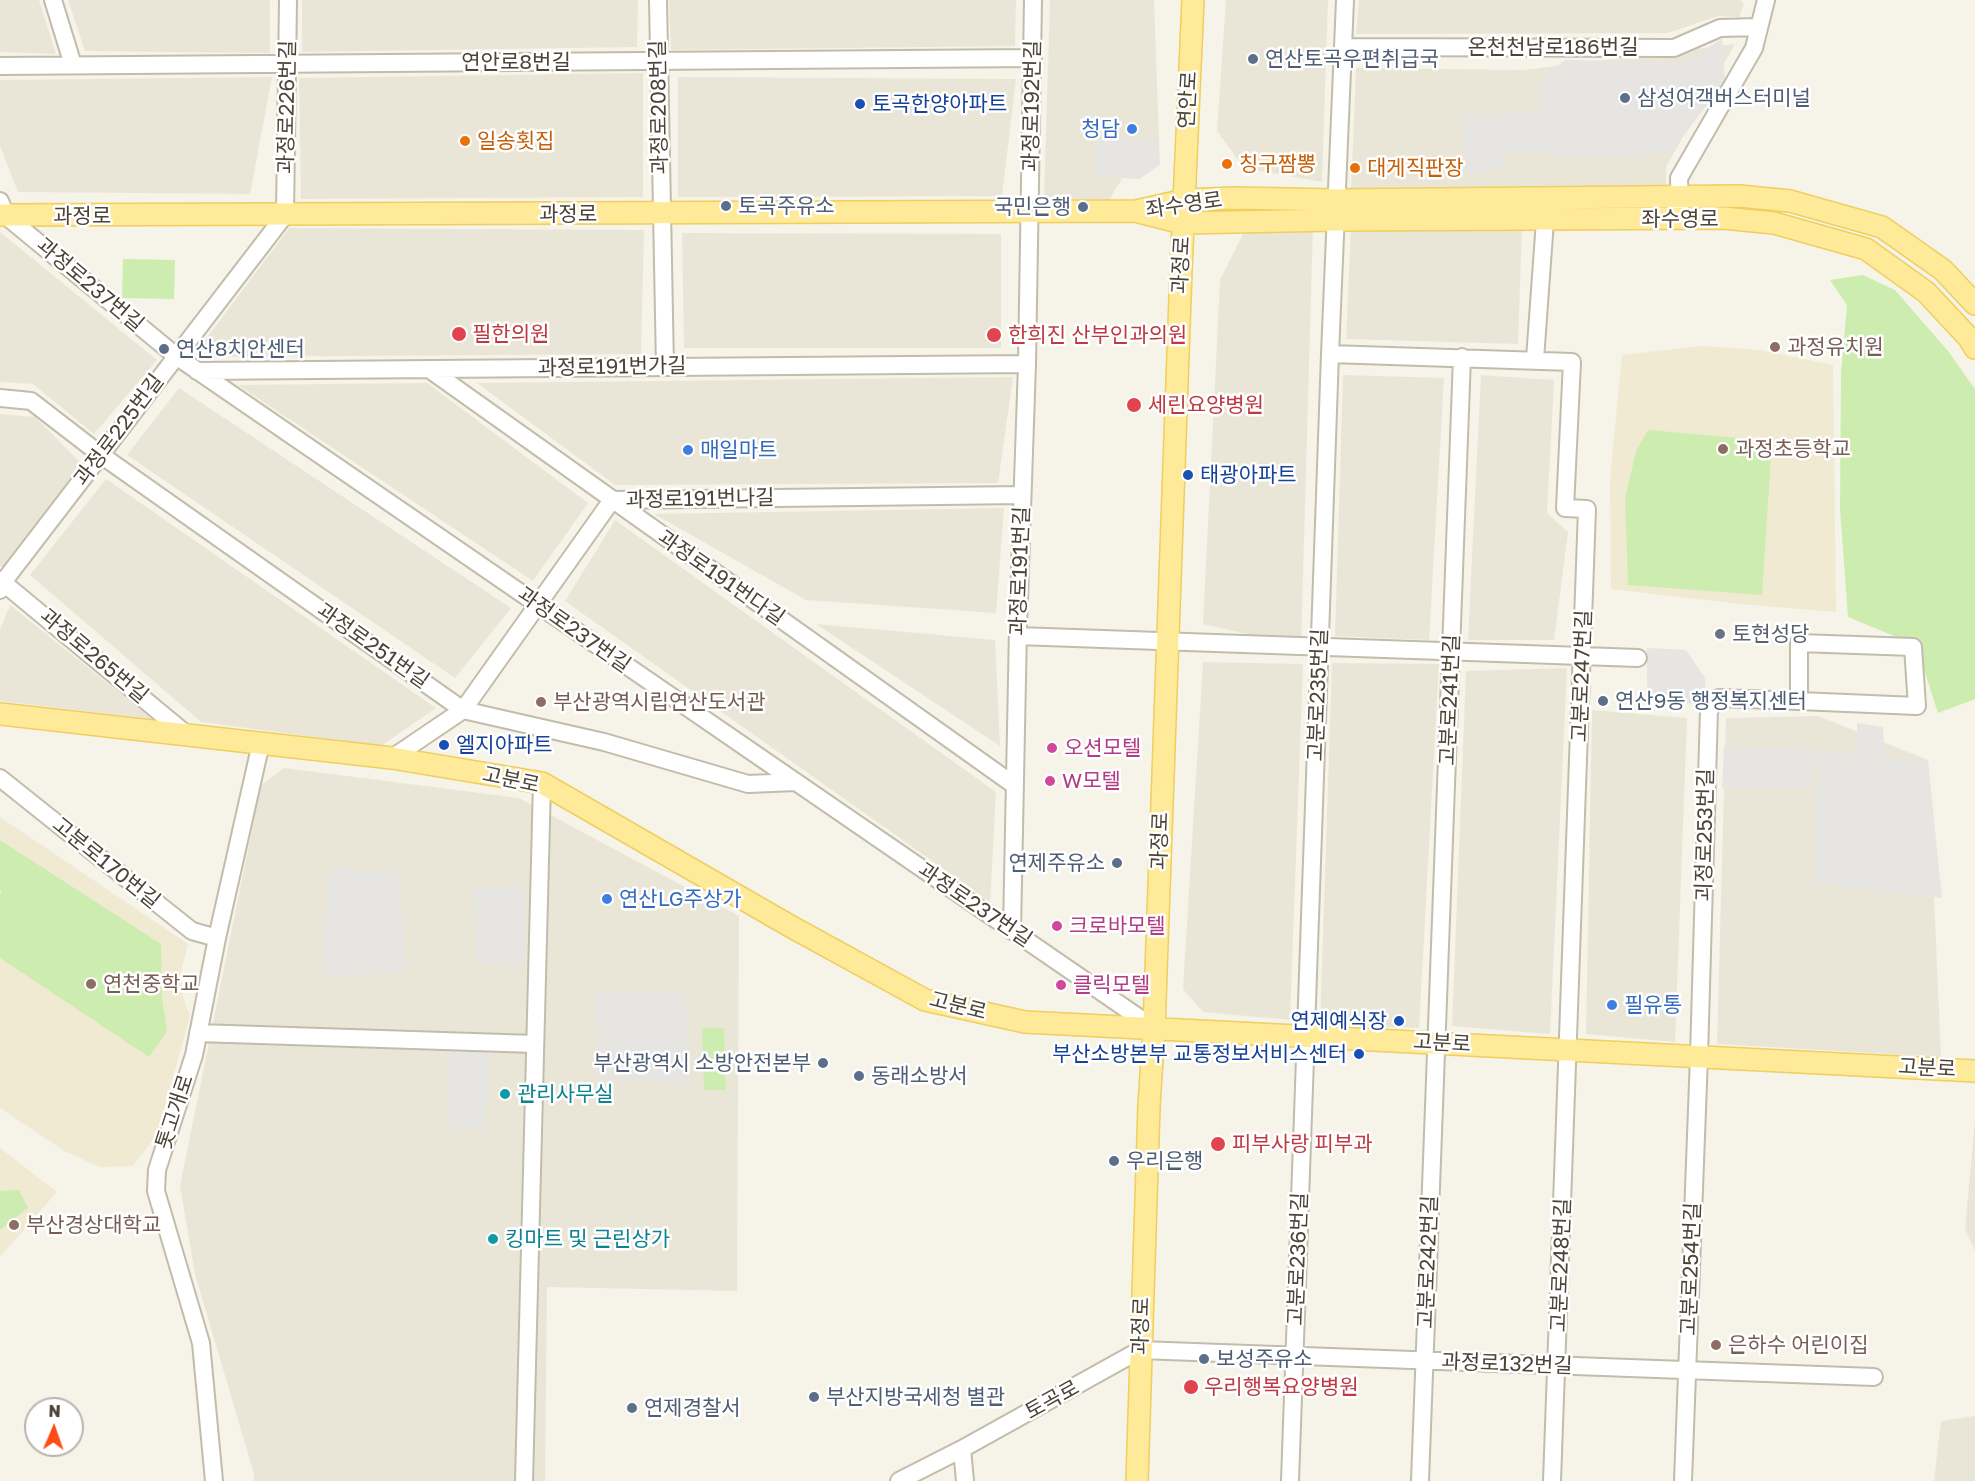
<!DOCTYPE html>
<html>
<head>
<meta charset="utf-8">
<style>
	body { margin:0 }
	#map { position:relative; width:1975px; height:1481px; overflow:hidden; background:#f6f3e9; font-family:"Golos Text",sans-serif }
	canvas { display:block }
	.north { position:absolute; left:24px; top:1397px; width:60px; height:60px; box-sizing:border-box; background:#fff; border:2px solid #b7b4af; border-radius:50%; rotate:2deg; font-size:16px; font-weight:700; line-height:24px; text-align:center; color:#4b4437 }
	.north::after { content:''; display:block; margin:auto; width:21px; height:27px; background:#ff4d17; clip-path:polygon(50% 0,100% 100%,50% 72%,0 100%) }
</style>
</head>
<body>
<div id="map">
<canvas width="1975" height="1481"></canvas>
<div class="north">N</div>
</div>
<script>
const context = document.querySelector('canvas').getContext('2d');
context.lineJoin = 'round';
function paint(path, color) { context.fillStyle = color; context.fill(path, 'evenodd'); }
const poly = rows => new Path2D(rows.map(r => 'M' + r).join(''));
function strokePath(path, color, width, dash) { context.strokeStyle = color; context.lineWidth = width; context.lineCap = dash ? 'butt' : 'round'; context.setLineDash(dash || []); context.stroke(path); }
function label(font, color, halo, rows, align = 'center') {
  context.font = font + ' "Golos Text","Noto Sans KR",sans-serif'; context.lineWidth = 5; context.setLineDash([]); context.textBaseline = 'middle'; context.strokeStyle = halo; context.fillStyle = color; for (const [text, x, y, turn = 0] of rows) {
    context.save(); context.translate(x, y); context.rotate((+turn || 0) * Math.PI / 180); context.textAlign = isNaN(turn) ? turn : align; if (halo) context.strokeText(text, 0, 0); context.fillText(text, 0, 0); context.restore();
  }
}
paint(poly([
	[0,0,39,0,56,54,0,52],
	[68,0,270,0,270,53,85,51],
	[302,0,638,0,637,47,302,52],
	[669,0,1016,0,1015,46,671,50],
	[1050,0,1154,0,1159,140,1128,169,1109,200,1044,198],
	[1226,0,1328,0,1322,182,1244,168,1217,131],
	[1359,0,1740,0,1744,4,1739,17,1718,16,1668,33,1356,34],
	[1735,44,1666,167,1666,194,1351,190,1356,68,1523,70],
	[643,73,643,197,301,199,299,78],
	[272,77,250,194,18,192,0,146,0,80],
	[678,77,1016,79,1002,196,678,197],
	[1248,224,1313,225,1301,646,1203,624,1220,280],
	[1351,227,1522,228,1518,344,1346,339],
	[289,228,644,230,641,354,207,357,203,343],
	[0,232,157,360,94,434,33,384,0,382],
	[682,233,1001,234,1001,348,684,348],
	[1343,375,1444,378,1429,640,1335,636],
	[1481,375,1554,380,1547,513,1568,532,1554,640,1468,640],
	[1013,377,998,483,615,485,477,383],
	[427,383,588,503,533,581,238,385],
	[179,388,511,608,455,678,127,455],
	[0,414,35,417,85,467,7,569,0,566],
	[106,479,436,708,381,746,201,722,30,575],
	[1004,508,996,613,806,600,654,514],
	[615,520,996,792,990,902,565,601],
	[10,605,152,719,0,701,0,629],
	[816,624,995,640,1000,746],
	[1203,662,1303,664,1290,1020,1203,1012,1183,989],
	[1332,663,1439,664,1419,1028,1320,1025],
	[1567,668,1550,1034,1452,1026,1466,671],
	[1592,710,1687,718,1675,1042,1586,1034],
	[1818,716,1928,760,1941,1057,1717,1044,1726,718],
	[284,768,519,798,739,916,737,1291,547,1287,545,1481,254,1481,254,1474,195,1274,180,1186,261,785],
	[1975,1120,1975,1251,1965,1229],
	[1975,1416,1975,1481,1934,1481,1941,1421]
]), '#eae6d7');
paint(poly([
	[1701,346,1760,350,1833,365,1836,612,1740,604,1611,589,1610,480,1622,355],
	[0,817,188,944,181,972,183,997,190,1016,157,1134,133,1166,100,1167,66,1152,0,1108],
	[0,1148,57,1192,0,1257]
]), '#f0ead2');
paint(poly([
	[123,259,175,260,174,299,122,298],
	[1863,275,1895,290,1948,351,1975,389,1975,699,1938,713,1916,645,1848,617,1840,509,1841,373,1847,305,1830,280],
	[1648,430,1772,441,1762,595,1628,585,1625,499,1636,451],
	[0,840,161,944,162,998,167,1031,149,1057,0,958,0,894,2,891,0,889],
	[702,1028,724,1028,726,1090,704,1090],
	[19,1190,28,1208,0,1230,0,1191]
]), '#ccedaf');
paint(poly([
	[1722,39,1725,82,1670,153,1617,156,1554,155,1541,152,1504,150,1504,168,1464,173,1464,115,1539,112,1537,83,1565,60,1684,62],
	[1097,137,1159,140,1160,165,1139,179,1094,176],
	[1647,648,1686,650,1705,678,1706,696,1698,704,1653,701,1647,686],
	[1857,723,1883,727,1885,759,1928,760,1942,898,1814,883,1818,771,1816,753,1810,787,1722,788,1724,746,1816,750,1857,754],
	[329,868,398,873,407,971,321,978],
	[474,887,524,887,523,967,475,964],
	[596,991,686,992,690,1083,599,1081],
	[448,1050,490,1053,484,1130,449,1130]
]), '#e7e5e1');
const minor = poly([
	[53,0,73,65],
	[658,0,665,367],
	[1343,47,1674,48,1720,28,1759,27],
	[0,66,1033,58],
	[0,201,6,216,176,356,1154,1028],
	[1680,208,1679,178,1754,48,1766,0],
	[1330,354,1572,362,1565,508,1587,509,1552,1481],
	[1535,359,1546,207],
	[429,369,1014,785],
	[197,371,1027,364],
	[0,398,31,401,101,455,463,710,604,742,748,784,796,782],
	[0,580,186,734],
	[0,590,4,581,285,215,288,0],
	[1018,636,1638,658],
	[392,758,463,710,612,500,1022,495],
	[0,778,192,931,217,938],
	[1012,931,1018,628,1027,364,1033,0],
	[198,1033,535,1044],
	[962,1449,965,1481],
	[214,1481,201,1343,156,1191,157,1170,194,1055,217,938,261,743],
	[524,1481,542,783],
	[899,1481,962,1449,1140,1350,1874,1377],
	[1290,1481,1330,354,1345,0],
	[1420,1481,1462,357],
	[1683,1481,1699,1056,1709,710,1719,698,1799,701,1917,706,1913,647,1799,643,1799,701]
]);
const major = poly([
	[1139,212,1183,223,1336,220,1723,218,1774,223,1866,249,1926,292,1969,338,1975,348],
	[0,215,1136,211,1185,200,1234,198,1337,200,1739,196,1790,201,1882,227,1943,270,1975,304],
	[0,714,392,758,542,783,790,926,925,1000,1025,1022,1975,1071],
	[1137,1481,1149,1106,1154,1028,1181,270,1193,0]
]);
strokePath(minor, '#c2bcab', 20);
strokePath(major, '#eecf5f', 24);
strokePath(minor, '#fff', 16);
strokePath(major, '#ffea99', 21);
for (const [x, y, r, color] of [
	[1253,59,6,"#5c6f8a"],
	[1625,98,6,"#5c6f8a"],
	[860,104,6,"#1a4fb4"],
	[1132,129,6,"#3f7fe0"],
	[465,141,6,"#e8710a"],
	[1227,164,6,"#e8710a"],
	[1355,168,6,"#e8710a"],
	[726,206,6,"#5c6f8a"],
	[1083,207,6,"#5c6f8a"],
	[459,334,8,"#e0444e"],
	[994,335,8,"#e0444e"],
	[1775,347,6,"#8d6e63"],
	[164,349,6,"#5c6f8a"],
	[1134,405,8,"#e0444e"],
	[1723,449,6,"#8d6e63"],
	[688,450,6,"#3f7fe0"],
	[1188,475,6,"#1a4fb4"],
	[1720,634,6,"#6b7280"],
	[1603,701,6,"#5c6f8a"],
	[541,702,6,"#8d6e63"],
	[444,745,6,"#1a4fb4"],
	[1052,748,6,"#d1479c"],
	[1050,781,6,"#d1479c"],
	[1117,863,6,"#5c6f8a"],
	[607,899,6,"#3f7fe0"],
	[1057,926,6,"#d1479c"],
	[91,984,6,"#8d6e63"],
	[1061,985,6,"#d1479c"],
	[1612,1005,6,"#3f7fe0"],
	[1399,1021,6,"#1a4fb4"],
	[1359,1054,6,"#1a4fb4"],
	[823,1063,6,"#5c6f8a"],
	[859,1076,6,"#5c6f8a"],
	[505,1094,6,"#0f9aa8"],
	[1218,1144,8,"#e0444e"],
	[1114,1161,6,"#5c6f8a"],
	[14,1225,6,"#8d6e63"],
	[493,1239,6,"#0f9aa8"],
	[1716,1345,6,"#8d6e63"],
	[1204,1359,6,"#5c6f8a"],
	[1191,1387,8,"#e0444e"],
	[814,1397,6,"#5c6f8a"],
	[632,1408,6,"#5c6f8a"]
]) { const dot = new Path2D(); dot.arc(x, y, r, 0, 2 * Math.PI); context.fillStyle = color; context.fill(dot); strokePath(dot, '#fff', 2); }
label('21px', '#4b4437', '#fff', [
	["온천천남로186번길",1553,47],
	["연안로8번길",516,62],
	["연안로",1188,100,-87],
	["과정로192번길",1032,106,-89],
	["과정로226번길",287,107,-89],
	["과정로208번길",659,107,-91],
	["좌수영로",1184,205,-8],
	["과정로",568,214],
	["과정로",82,216],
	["좌수영로",1680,219],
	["과정로",1181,265,-87],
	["과정로237번길",90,285,40],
	["과정로191번가길",612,367,-1],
	["과정로225번길",119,430,-53],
	["과정로191번나길",700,499,-1],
	["과정로191번길",1020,571,-88],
	["과정로191번다길",721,578,35],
	["과정로237번길",574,630,35],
	["과정로251번길",373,646,35],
	["과정로265번길",94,656,40],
	["고분로247번길",1582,676,-88],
	["고분로235번길",1318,695,-88],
	["고분로241번길",1450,700,-88],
	["고분로",511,780,12],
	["괴정로253번길",1705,835,-89],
	["과정로",1160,841,-88],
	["고분로170번길",106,863,39],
	["과정로237번길",975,905,34],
	["고분로",958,1006,14],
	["고분로",1442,1043,3],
	["고분로",1927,1068,3],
	["톳고개로",175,1112,-72],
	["고분로236번길",1298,1259,-88],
	["고분로242번길",1428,1262,-88],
	["고분로248번길",1561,1265,-88],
	["고분로254번길",1691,1269,-88],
	["과정로",1141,1326,-88],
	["과정로132번길",1507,1364,2],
	["토곡로",1052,1400,-29]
]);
label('21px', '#4e5e75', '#fff', [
	["연산토곡우편취급국",1265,59],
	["삼성여객버스터미널",1637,98],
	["토곡주유소",738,206],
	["국민은행",1071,207,"right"],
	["연산8치안센터",176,349],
	["연산9동 행정복지센터",1615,701],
	["연제주유소",1105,863,"right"],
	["부산광역시 소방안전본부",811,1063,"right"],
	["동래소방서",871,1076],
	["우리은행",1126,1161],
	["보성주유소",1216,1359],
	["부산지방국세청 별관",826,1397],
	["연제경찰서",644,1408]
], 'left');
label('21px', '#164399', '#fff', [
	["토곡한양아파트",872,104],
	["태광아파트",1200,475],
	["엘지아파트",456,745],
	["연제예식장",1387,1021,"right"],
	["부산소방본부 교통정보서비스센터",1347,1054,"right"]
], 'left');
label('21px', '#366cbe', '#fff', [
	["청담",1120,129,"right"],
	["매일마트",700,450],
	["연산LG주상가",619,899],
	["필유통",1624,1005]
], 'left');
label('21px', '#c56008', '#fff', [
	["일송횟집",477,141],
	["칭구짬뽕",1239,164],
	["대게직판장",1367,168]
], 'left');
label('21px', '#be3a42', '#fff', [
	["필한의원",472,334],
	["한희진 산부인과의원",1008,335],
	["세린요양병원",1148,405],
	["피부사랑 피부과",1232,1144],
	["우리행복요양병원",1204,1387]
], 'left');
label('21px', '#785e54', '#fff', [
	["과정유치원",1787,347],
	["과정초등학교",1735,449],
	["부산광역시립연산도서관",553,702],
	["연천중학교",103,984],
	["부산경상대학교",26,1225],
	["은하수 어린이집",1728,1345]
], 'left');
label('21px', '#5b616d', '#fff', [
	["토현성당",1732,634]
], 'left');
label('21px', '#b23c85', '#fff', [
	["오션모텔",1064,748],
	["W모텔",1062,781],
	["크로바모텔",1069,926],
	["클릭모텔",1073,985]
], 'left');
label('21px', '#0d838f', '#fff', [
	["관리사무실",517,1094],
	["킹마트 및 근린상가",505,1239]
], 'left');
</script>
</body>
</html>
